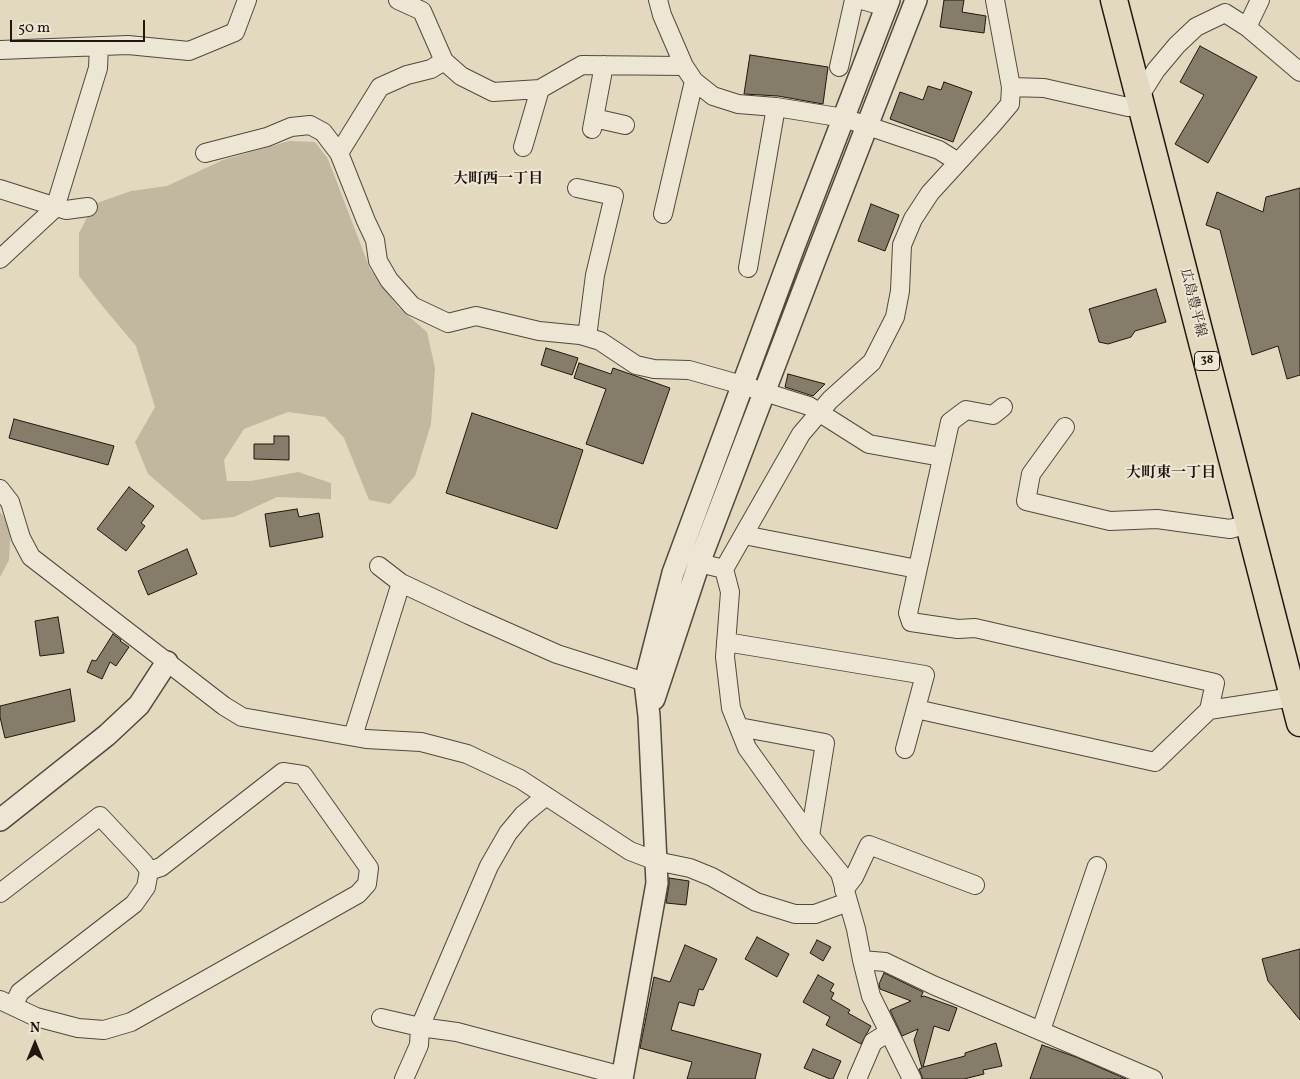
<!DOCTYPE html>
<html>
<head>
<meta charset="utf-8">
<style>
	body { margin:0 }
	#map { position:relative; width:1300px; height:1079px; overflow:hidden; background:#e3d9be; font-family:Vollkorn,serif }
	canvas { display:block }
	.north { position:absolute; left:10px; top:1019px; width:50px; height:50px; -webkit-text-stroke:4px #ede6d5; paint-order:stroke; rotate:0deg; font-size:14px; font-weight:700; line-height:20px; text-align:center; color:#221710 }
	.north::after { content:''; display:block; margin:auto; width:18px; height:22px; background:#221710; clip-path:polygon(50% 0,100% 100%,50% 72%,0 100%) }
	.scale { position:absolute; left:10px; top:20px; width:135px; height:22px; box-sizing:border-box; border:2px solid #221710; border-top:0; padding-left:6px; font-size:15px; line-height:18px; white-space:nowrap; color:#221710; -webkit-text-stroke:4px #ede6d5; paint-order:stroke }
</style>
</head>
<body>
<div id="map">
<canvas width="1300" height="1079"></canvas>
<div class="north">N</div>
<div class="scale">50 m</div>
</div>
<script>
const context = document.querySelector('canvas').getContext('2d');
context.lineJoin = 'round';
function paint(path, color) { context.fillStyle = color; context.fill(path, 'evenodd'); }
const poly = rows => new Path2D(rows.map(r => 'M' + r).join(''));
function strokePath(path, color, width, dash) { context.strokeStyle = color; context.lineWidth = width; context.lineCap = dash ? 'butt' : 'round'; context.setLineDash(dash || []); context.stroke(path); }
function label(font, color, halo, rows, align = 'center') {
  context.font = font + ' Vollkorn,"Noto Serif JP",serif'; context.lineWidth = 4; context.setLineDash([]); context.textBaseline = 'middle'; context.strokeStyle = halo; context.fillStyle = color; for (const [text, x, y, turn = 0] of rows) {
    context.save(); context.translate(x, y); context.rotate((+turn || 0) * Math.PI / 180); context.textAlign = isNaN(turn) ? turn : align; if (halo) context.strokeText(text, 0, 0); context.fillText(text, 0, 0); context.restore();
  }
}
paint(poly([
	[289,141,315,142,328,159,370,269,398,307,427,332,435,368,431,424,415,476,390,504,369,500,344,438,325,417,288,412,244,429,224,460,227,481,251,481,298,472,331,483,331,499,277,497,234,517,202,520,148,474,135,442,155,407,136,346,104,308,79,276,79,233,94,204,131,191,167,186,223,160],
	[0,512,11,526,9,560,0,577]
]), '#c2b8a0');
const building = poly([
	[944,0,964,0,962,12,986,16,984,33,940,27,944,0],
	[1200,46,1257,77,1208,163,1175,144,1204,95,1180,82,1200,46],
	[750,55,828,67,823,104,778,96,744,94,750,55],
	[944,82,972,92,953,142,890,119,900,92,923,100,928,86,941,90,944,82],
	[1300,188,1300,375,1287,379,1278,346,1252,355,1220,230,1206,225,1217,192,1263,212,1266,197,1300,188],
	[871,204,899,215,885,251,858,241,871,204],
	[1156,289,1166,322,1135,331,1131,337,1108,344,1099,342,1089,309,1156,289],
	[546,348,578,358,572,375,541,365,546,348],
	[579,363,611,374,613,368,670,388,643,464,586,444,606,389,574,378,579,363],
	[788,374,825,384,813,396,785,387,788,374],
	[472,413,583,450,557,529,446,493,472,413],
	[14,419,114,446,108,465,9,438,14,419],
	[274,436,289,436,289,460,254,459,254,444,274,444,274,436],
	[129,487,154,506,141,523,145,526,126,551,97,529,129,487],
	[297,509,299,517,319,513,323,537,270,547,265,514,297,509],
	[187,549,197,574,148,595,138,571,187,549],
	[58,617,64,653,40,656,35,621,58,617],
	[113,634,121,640,120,641,129,647,116,666,110,662,102,679,87,672,92,660,96,661,113,634],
	[70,689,75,721,5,738,0,717,0,706,70,689],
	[669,878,689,881,686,905,666,903,669,885,669,878],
	[757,937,789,954,777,977,745,959,757,937],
	[817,940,831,947,823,961,810,953,817,940],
	[685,945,717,959,703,990,699,989,694,1006,679,1002,671,1030,761,1054,755,1079,687,1079,692,1062,640,1048,654,977,670,982,685,945],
	[1300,949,1300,1020,1268,981,1262,959,1300,949],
	[884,973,923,992,921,997,924,996,957,1008,949,1031,934,1026,923,1067,965,1056,965,1053,996,1043,1002,1066,983,1070,984,1074,964,1079,923,1079,919,1069,922,1068,914,1040,918,1029,902,1036,890,1010,911,1001,880,989,879,984,884,973],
	[818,975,834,984,830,991,834,993,831,999,850,1010,848,1013,871,1026,861,1044,826,1025,830,1017,803,1002,818,975],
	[1042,1045,1076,1057,1126,1079,1030,1079,1042,1045],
	[813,1049,841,1061,833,1079,830,1079,804,1068,813,1049]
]);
paint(building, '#867c6a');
strokePath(building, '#221710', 1);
const minor = poly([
	[398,0,422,11,444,61,461,76,493,92,540,89,582,65,684,66],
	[658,0,662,15,684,66,694,81,713,96,738,104,776,107,844,118,939,150,958,162],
	[862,0,886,7],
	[1247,27,1260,0],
	[0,50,128,45,189,51,235,32,247,0],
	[839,67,854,0],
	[1011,87,1044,88,1128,107,1141,105],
	[1139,97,1156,70,1177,45,1196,27,1225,13,1247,27,1300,72],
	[594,118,625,125],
	[592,129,604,65],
	[523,147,540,89],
	[205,153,267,137,291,127,310,125,323,132,339,153,366,221,375,240,378,261,389,280,412,306,448,323,476,316,539,331,580,335,600,341,636,365,654,369,689,370,742,385,809,406,869,444,941,457],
	[339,153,380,87,407,75,431,69,444,61],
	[577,188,614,196,595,275,587,337],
	[0,189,66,210,88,207],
	[663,214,694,81],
	[0,259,55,208,98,68,99,46],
	[748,268,776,107],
	[1065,427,1031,474,1026,501,1110,521,1157,519,1230,529,1249,524],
	[0,489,10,502,21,538,31,557,224,706,242,717,366,739,421,742,467,754,520,779,630,851,656,861,690,868,712,877,756,902,795,914,815,914,848,902],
	[744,535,917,569],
	[699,563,724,569,730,592,725,657,731,708,747,748,810,836,840,873,856,929,862,960,871,996,912,1079],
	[379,566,401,583,469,615,557,654,645,682],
	[724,569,801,434,830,400,872,362,895,317,900,291,902,245,913,219,930,193,993,124,1010,104,1011,87,995,0],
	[726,642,925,675,905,749],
	[916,709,1155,762,1209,710,1215,683,975,628,958,629,911,622,908,613,950,422,966,410,993,415,1003,407],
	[1209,710,1293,697],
	[739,727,825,743,810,836],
	[353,736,401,583],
	[844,890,854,877,869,845,975,885],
	[0,893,100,816,144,863,149,871,146,887,134,904,20,992,13,1006],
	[862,960,885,962,933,985,1153,1079],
	[0,1000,36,1017,78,1028,104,1030,131,1022,358,894,367,884,369,868,303,775,283,772,161,867,149,871],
	[381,1018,420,1027,457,1032,622,1076],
	[1041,1030,1097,866],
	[404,1079,419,1045,420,1027,489,866,508,833,523,815,546,796],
	[857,1079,873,1042,889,1032]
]);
const tertiary = poly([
	[654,699,699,563,816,257,916,0],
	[0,820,107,735,139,705,167,662],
	[622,1079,657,883,649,716,645,682,673,573,793,249,889,0]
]);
const primary = poly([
	[1114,0,1300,723]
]);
strokePath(minor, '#52483c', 20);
strokePath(tertiary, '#52483c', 24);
strokePath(primary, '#221710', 29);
strokePath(minor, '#ede6d5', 18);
strokePath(tertiary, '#ede6d5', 21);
strokePath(primary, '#e3d9be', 26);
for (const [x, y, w] of [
	[1207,361,25]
]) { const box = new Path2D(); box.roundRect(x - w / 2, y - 9.5, w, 19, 4); context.fillStyle = '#ede6d5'; context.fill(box); strokePath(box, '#221710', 1); }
label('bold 12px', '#221710', null, [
	["38",1207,361]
]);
label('14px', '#221710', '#ede6d5', [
	["広島豊平線",1192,303,76]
]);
label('bold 15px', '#221710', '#ede6d5', [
	["大町西一丁目",498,180],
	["大町東一丁目",1171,474]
]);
</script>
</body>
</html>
